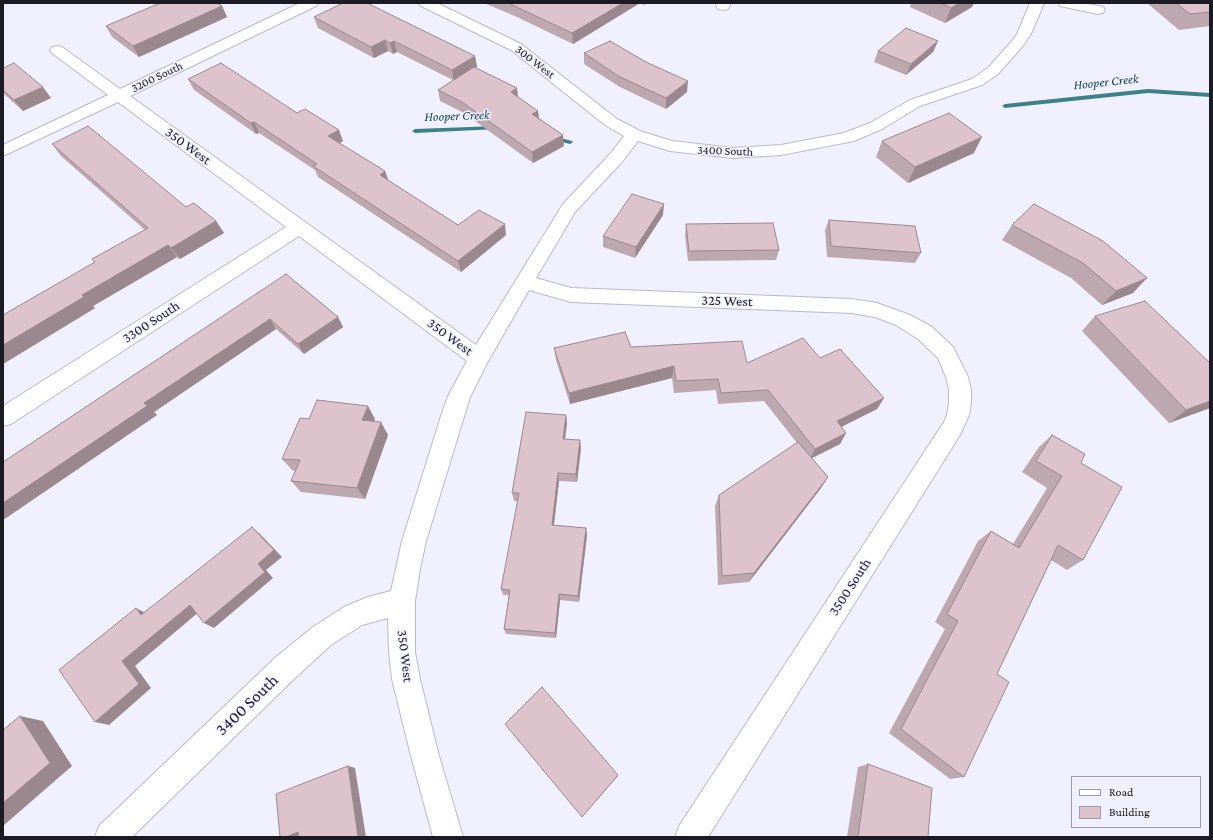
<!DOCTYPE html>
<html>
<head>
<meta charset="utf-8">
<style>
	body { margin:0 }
	#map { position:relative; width:1213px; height:840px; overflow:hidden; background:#f1f0ff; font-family:"Crimson Pro",serif }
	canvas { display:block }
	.frame { position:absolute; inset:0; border:4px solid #1c1b24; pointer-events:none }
	.legend { position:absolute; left:1071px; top:776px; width:130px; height:52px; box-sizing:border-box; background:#f1f0ff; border:1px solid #9c9ba7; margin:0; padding:5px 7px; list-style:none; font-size:12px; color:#1c1b24 }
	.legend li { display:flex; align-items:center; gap:8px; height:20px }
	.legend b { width:20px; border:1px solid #9c9ba7 }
</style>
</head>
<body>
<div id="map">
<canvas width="1213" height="840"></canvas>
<div class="frame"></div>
<ul class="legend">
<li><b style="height:5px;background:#fff"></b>Road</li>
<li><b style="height:11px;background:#ddc3cc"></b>Building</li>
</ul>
</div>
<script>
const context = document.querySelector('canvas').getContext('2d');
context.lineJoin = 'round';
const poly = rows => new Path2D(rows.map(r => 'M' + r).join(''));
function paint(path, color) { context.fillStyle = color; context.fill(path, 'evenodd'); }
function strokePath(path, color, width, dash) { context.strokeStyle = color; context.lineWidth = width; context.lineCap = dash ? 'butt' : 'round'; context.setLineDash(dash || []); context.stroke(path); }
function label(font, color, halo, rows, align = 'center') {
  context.font = font + ' "Crimson Pro",serif'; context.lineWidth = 3; context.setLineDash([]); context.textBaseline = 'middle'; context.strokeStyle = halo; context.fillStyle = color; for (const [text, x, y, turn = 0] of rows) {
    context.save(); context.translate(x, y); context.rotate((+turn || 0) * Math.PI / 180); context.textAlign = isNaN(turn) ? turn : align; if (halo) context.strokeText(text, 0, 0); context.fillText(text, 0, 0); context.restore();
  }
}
paint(poly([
	[1148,89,1210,93,1210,97,1148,93,1005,108,1002,106,1005,104,1148,89],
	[496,126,499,128,498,129,415,133,412,131,415,129,496,126],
	[552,136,572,141,573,142,570,144,550,139,550,137,552,136]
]), '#3c808a');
const minor = poly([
	[300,3,318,3,316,6,130,96,476,345,563,204,610,154,624,136,605,125,511,50,421,6,419,3,437,3,521,44,617,119,640,131,672,141,733,148,781,145,844,133,870,123,910,100,972,79,988,68,1012,41,1017,34,1030,3,1044,3,1031,34,1022,47,998,74,982,85,920,106,882,129,854,141,781,155,733,158,670,151,638,141,622,162,575,212,536,278,571,288,851,299,877,303,910,315,932,327,953,347,968,377,971,390,971,403,969,415,960,435,708,837,675,837,679,826,944,422,947,415,949,403,949,390,946,377,938,358,918,339,896,325,875,317,851,313,571,302,529,290,487,363,470,397,426,541,420,569,415,601,415,652,420,679,439,756,463,837,433,837,411,756,392,679,389,652,388,618,362,625,331,645,296,677,132,837,95,837,99,826,276,657,313,627,344,607,368,597,391,591,402,541,441,416,448,396,467,361,299,236,11,424,3,426,3,406,286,227,118,102,3,156,3,145,108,95,52,53,50,50,52,47,57,46,62,47,120,89,300,3],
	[717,3,731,3,728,9,723,10,718,9,716,6,717,3],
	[1058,3,1084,3,1103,7,1105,10,1103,13,1098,14,1060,6,1058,3]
]);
strokePath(minor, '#bbb8cf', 2);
paint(minor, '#fff');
paint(poly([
	[484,3,648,3,644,5,640,3,573,44,517,17],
	[911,3,974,3,972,7,945,23,910,7],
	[1147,3,1210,3,1210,26,1179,30],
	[222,6,227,17,139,57,112,37,106,26],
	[314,17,475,56,477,67,475,68,517,88,518,97,538,111,539,118,564,146,533,163,464,113,440,101,438,90,453,80,397,52,393,54,388,51,374,58,318,28],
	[938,41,933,52,906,75,874,62,878,51],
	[584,53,687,92,666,109,620,87,584,64],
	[3,68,51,98,23,111,3,93],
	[188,79,297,113,343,141,339,143,385,171,388,180,458,225,506,235,461,272,318,177,315,170,259,133,256,134,194,90],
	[882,141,974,153,908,183,876,157],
	[52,144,216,221,224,233,180,259,177,257,93,306,95,308,3,364,94,262,145,230,61,156],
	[1034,204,1133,293,1102,305,1071,278,1002,240,1012,225],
	[663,215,635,258,603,247,603,236],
	[829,220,921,253,915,263,827,257,825,230],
	[686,224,779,250,776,260,688,261,685,235],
	[286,274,338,317,343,327,304,354,276,329,154,412,157,415,3,520],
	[1095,316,1210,363,1210,408,1169,423,1082,331],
	[631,347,747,363,820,358,884,398,877,409,841,427,846,433,840,444,812,458,828,477,821,488,749,582,718,585,715,506,719,495,797,443,764,401,718,404,716,390,674,393,672,378,570,404,556,360,554,348],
	[566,415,567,423,565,439,581,448,577,482,559,481,554,525,586,528,587,535,579,602,560,600,556,638,506,634,504,629,509,595,503,595,501,589,518,501,514,501,512,493],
	[309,419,375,419,374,421,388,435,365,499,301,492,291,481,295,471,292,470,282,459],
	[1052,435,1081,463,1083,560,1067,570,1051,560,997,674,964,777,950,779,889,733,945,629,935,622,978,541,991,531,1013,544,1047,488,1022,472,1039,447],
	[868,764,928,837,847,837,858,767]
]), '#bea8af');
paint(poly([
	[623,3,640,3,573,44,572,33],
	[960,3,974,3,972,7,945,23,951,8],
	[222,6,227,17,139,57,133,46],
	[385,40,388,51,374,58,371,47],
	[394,41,397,52,393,54,390,43],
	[938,41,933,52,906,75,911,64],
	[475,56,477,67,454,81,452,70],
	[688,81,687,92,666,109,666,98],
	[43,87,51,98,23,111,14,100],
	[517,88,518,99,511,92],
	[538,111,539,122,532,114],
	[254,122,259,133,256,134,251,123],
	[339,130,343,141,333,147,328,136],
	[563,135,564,146,533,163,532,152],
	[982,137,974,153,908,183,915,167],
	[385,171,389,182,380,175],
	[664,204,663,215,635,258,636,247],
	[216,221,224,233,180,259,171,248],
	[505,224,506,235,461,272,458,261],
	[168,245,177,257,93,306,95,308,3,364,3,345,82,295],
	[1147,278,1133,293,1102,305,1116,291],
	[338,317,343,327,304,354,298,344],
	[270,319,276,329,154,412,157,415,3,520,3,503,144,403],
	[674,366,672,378,570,404,569,393],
	[884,398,877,409,831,432,837,421],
	[1210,401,1210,408,1169,423,1186,410],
	[368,406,375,419,369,433,362,420],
	[566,415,567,423,564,447,563,439],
	[381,422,388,435,365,499,357,488],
	[846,433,840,444,810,459,815,449],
	[580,440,581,448,577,482,576,474],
	[558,473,559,481,553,532,552,525],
	[828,477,821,488,749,582,754,573],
	[252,527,260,534,282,557,266,570,273,578,214,628,204,623,258,564],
	[586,528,587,535,579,602,578,596],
	[559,594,560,600,556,638,555,633],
	[190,605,200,611,135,666,151,688,109,725,95,722,122,661],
	[136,608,148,614,141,615],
	[20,716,43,721,72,766,3,826,3,803],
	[348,766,355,768,366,837,358,837],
	[618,775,618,776,582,817],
	[298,832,307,832,295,837,286,837]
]), '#9b888f');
const building = poly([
	[160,3,217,3,222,6,133,46,106,26,160,3],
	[343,3,367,3,475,56,452,70,394,41,390,43,385,40,371,47,314,17,343,3],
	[508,3,623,3,572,33,508,3],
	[941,3,960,3,951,8,941,3],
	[1176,3,1210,3,1210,12,1190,14,1176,3],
	[906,28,938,41,911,64,878,51,906,28],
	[610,41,646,62,688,81,666,98,620,77,584,53,610,41],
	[14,63,43,87,14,100,3,90,3,68,14,63],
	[221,63,297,113,305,109,339,130,328,136,385,171,380,175,458,225,479,210,505,224,458,261,313,166,317,164,254,122,251,123,188,79,221,63],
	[474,67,517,88,511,92,538,111,532,114,563,135,532,152,462,102,438,90,474,67],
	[949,113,982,137,915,167,882,141,949,113],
	[88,126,186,207,194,203,216,221,171,248,168,245,82,295,84,297,3,345,3,315,95,262,92,259,148,228,52,144,88,126],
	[632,194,664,204,636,247,603,236,632,194],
	[1034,204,1103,241,1147,278,1116,291,1083,263,1012,225,1034,204],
	[829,220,915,226,921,253,831,246,829,220],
	[773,223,779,250,689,251,686,224,773,223],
	[286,274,338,317,298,344,270,319,144,403,147,406,3,503,3,462,286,274],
	[1145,301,1210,363,1210,401,1186,410,1095,316,1145,301],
	[625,332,631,347,742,341,747,363,803,338,820,358,840,349,884,398,837,421,846,433,815,449,768,390,721,393,718,379,676,381,674,366,569,393,554,348,625,332],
	[317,400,368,406,362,420,381,422,357,488,291,481,300,460,282,459,300,418,309,419,317,400],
	[526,412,566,415,563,439,580,440,576,474,558,473,552,525,586,528,578,596,559,594,555,633,504,629,510,590,501,589,519,493,512,493,526,412],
	[1052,435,1085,454,1081,463,1122,487,1083,560,1058,545,997,674,1009,682,964,777,901,729,958,621,947,614,991,531,1019,548,1062,476,1036,461,1052,435],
	[798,442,828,477,754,573,722,576,719,495,798,442],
	[252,527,274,550,258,564,265,572,204,623,190,605,122,661,139,684,95,722,59,670,136,608,141,615,252,527],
	[542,687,618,775,582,817,505,724,542,687],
	[20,716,50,763,3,803,3,730,20,716],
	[868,764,932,788,928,837,858,837,868,764],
	[348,766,358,837,299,837,298,832,286,837,280,837,276,794,348,766]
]);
paint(building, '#ddc3cc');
strokePath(building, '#9b888f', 1);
label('12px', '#1c1b24', '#f1f0ff', [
	["300 West",535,62,37],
	["3200 South",157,77,-26],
	["3400 South",725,151,2]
]);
label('italic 13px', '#1a474b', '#f1f0ff', [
	["Hooper Creek",1106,82,-6],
	["Hooper Creek",457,116,-2]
]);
label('14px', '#1c1b24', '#f1f0ff', [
	["350 West",188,146,36],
	["325 West",727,301,2],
	["3300 South",151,322,-33],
	["350 West",450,337,36],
	["3500 South",850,587,-57],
	["350 West",405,656,83]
]);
label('17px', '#1c1b24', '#f1f0ff', [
	["3400 South",247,705,-44]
]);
</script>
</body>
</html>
